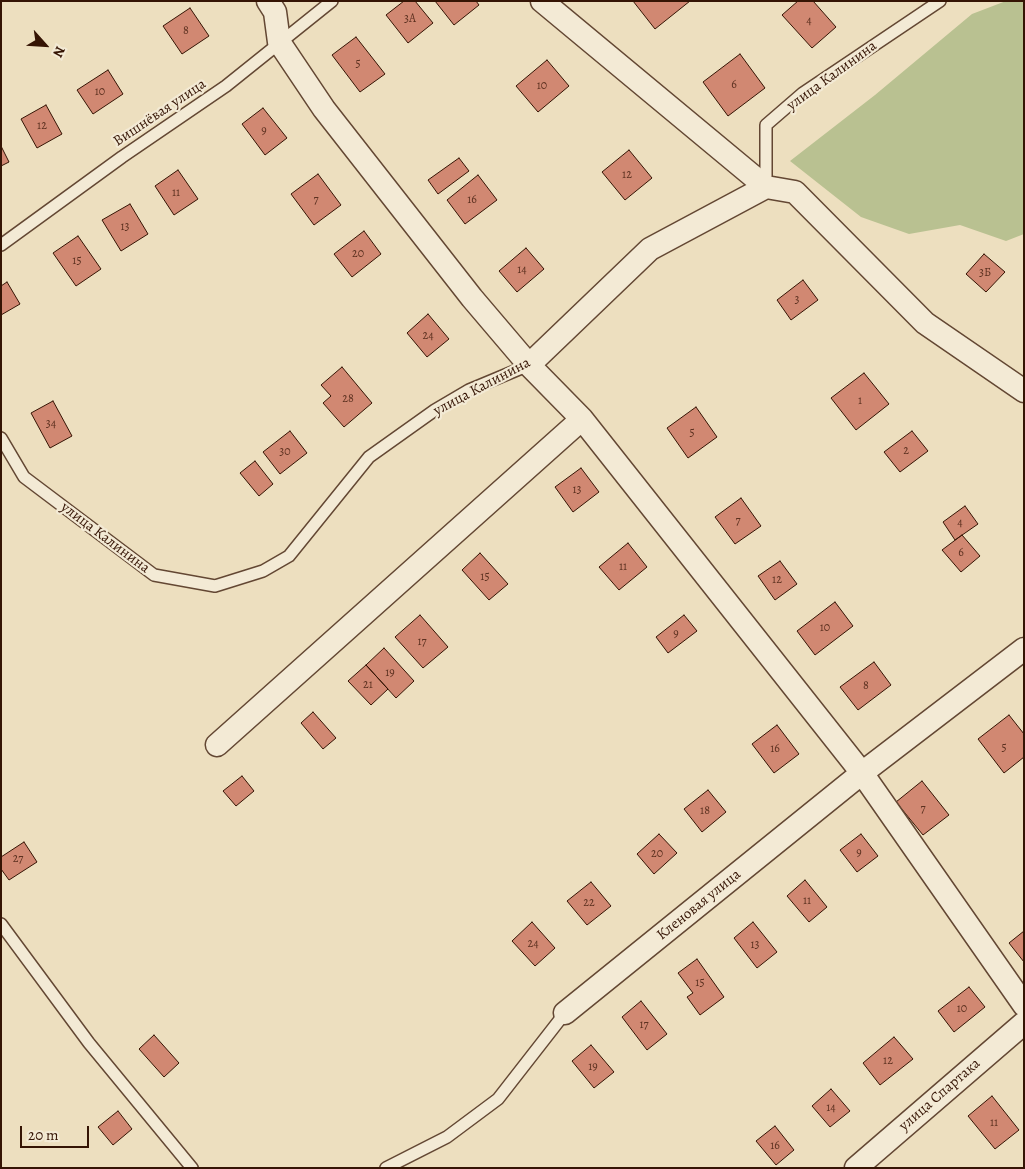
<!DOCTYPE html>
<html>
<head>
<meta charset="utf-8">
<style>
	body { margin:0 }
	#map { position:relative; width:1025px; height:1169px; overflow:hidden; background:#eddfbf; font-family:Alegreya,serif }
	canvas { display:block }
	.frame { position:absolute; inset:0; border:2px solid #351404; pointer-events:none }
	.north { position:absolute; left:20px; top:20px; width:50px; height:50px; -webkit-text-stroke:4px #f3ead5; paint-order:stroke; rotate:116deg; font-size:14px; font-weight:700; line-height:20px; text-align:center; color:#351404 }
	.north::after { content:''; display:block; margin:auto; width:18px; height:22px; background:#351404; clip-path:polygon(50% 0,100% 100%,50% 72%,0 100%) }
	.scale { position:absolute; left:20px; top:1126px; width:69px; height:22px; box-sizing:border-box; border:2px solid #351404; border-top:0; padding-left:6px; font-size:15px; line-height:18px; white-space:nowrap; color:#351404; -webkit-text-stroke:4px #f3ead5; paint-order:stroke }
</style>
</head>
<body>
<div id="map">
<canvas width="1025" height="1169"></canvas>
<div class="frame"></div>
<div class="north">N</div>
<div class="scale">20 m</div>
</div>
<script>
const context = document.querySelector('canvas').getContext('2d');
context.lineJoin = 'round';
function paint(path, color) { context.fillStyle = color; context.fill(path, 'evenodd'); }
const poly = rows => new Path2D(rows.map(r => 'M' + r).join(''));
function strokePath(path, color, width, dash) { context.strokeStyle = color; context.lineWidth = width; context.lineCap = dash ? 'butt' : 'round'; context.setLineDash(dash || []); context.stroke(path); }
function label(font, color, halo, rows, align = 'center') {
  context.font = font + ' Alegreya,serif'; context.lineWidth = 4.5; context.setLineDash([]); context.textBaseline = 'middle'; context.strokeStyle = halo; context.fillStyle = color; for (const [text, x, y, turn = 0] of rows) {
    context.save(); context.translate(x, y); context.rotate((+turn || 0) * Math.PI / 180); context.textAlign = isNaN(turn) ? turn : align; if (halo) context.strokeText(text, 0, 0); context.fillText(text, 0, 0); context.restore();
  }
}
paint(poly([
	[1006,1,1024,1,1024,234,1006,241,960,225,909,234,861,217,790,161,875,95,972,14]
]), '#b9c191');
const building = poly([
	[404,1,415,1,433,23,408,43,386,15,404,1],
	[435,1,476,1,479,5,454,25,435,1],
	[633,1,690,1,655,29,633,1],
	[798,1,813,1,836,27,812,48,782,15,798,1],
	[190,8,209,36,182,54,163,26,190,8],
	[356,37,385,74,360,92,332,55,356,37],
	[740,54,765,88,728,116,703,82,740,54],
	[547,60,569,86,538,112,516,86,547,60],
	[108,70,123,94,93,114,77,90,108,70],
	[46,105,62,134,37,148,21,119,46,105],
	[263,108,287,138,265,155,242,124,263,108],
	[1,146,9,162,1,166,1,146],
	[629,150,652,178,625,200,602,172,629,150],
	[459,158,469,171,438,194,428,180,459,158],
	[178,170,198,199,174,215,155,186,178,170],
	[318,174,341,205,314,225,291,194,318,174],
	[478,175,497,200,465,224,447,200,478,175],
	[130,204,148,234,121,251,102,220,130,204],
	[364,231,381,254,352,277,334,254,364,231],
	[78,236,101,269,76,286,53,253,78,236],
	[526,248,544,269,517,292,499,271,526,248],
	[984,254,1005,272,986,292,966,274,984,254],
	[803,280,818,300,791,320,777,300,803,280],
	[7,282,20,304,1,315,1,286,7,282],
	[428,314,449,339,427,357,407,333,428,314],
	[342,367,372,403,344,427,323,403,331,396,321,385,342,367],
	[864,373,889,404,856,430,831,398,864,373],
	[53,401,72,436,50,448,31,413,53,401],
	[696,407,717,437,688,458,667,428,696,407],
	[290,431,307,453,280,474,263,452,290,431],
	[912,431,928,451,900,472,884,452,912,431],
	[255,461,273,484,259,496,240,473,255,461],
	[581,468,599,492,573,512,555,487,581,468],
	[741,498,761,526,735,544,715,517,741,498],
	[965,506,978,524,955,540,943,522,965,506],
	[962,535,980,556,961,572,942,550,962,535],
	[628,543,647,567,619,590,599,567,628,543],
	[480,553,508,584,489,600,462,570,480,553],
	[780,561,797,584,775,600,758,576,780,561],
	[835,602,853,626,815,655,797,631,835,602],
	[420,615,448,647,423,668,395,637,420,615],
	[684,615,697,631,668,653,656,637,684,615],
	[384,648,414,681,396,698,366,665,384,648],
	[874,662,891,685,858,710,840,687,874,662],
	[366,665,388,689,371,705,348,681,366,665],
	[313,712,336,738,323,749,301,723,313,712],
	[1009,715,1024,734,1024,757,1004,773,978,739,1009,715],
	[777,725,799,754,774,773,752,744,777,725],
	[242,776,254,791,236,806,223,791,242,776],
	[922,781,949,815,923,835,896,802,922,781],
	[708,790,726,812,702,832,684,809,708,790],
	[659,834,677,853,654,874,637,854,659,834],
	[861,834,878,856,857,872,840,850,861,834],
	[24,842,37,862,9,880,1,869,1,857,24,842],
	[805,880,827,907,809,922,787,896,805,880],
	[591,882,611,906,587,925,567,901,591,882],
	[532,922,555,948,535,966,512,941,532,922],
	[753,922,777,952,757,968,734,938,753,922],
	[1024,931,1024,962,1009,943,1024,931],
	[697,959,724,997,700,1015,687,997,693,993,678,973,697,959],
	[969,987,985,1007,954,1032,938,1011,969,987],
	[641,1001,667,1034,647,1050,622,1017,641,1001],
	[154,1035,179,1063,164,1077,139,1049,154,1035],
	[894,1037,913,1059,880,1085,863,1063,894,1037],
	[591,1045,614,1072,594,1088,572,1061,591,1045],
	[831,1089,850,1111,830,1127,812,1106,831,1089],
	[992,1096,1019,1130,995,1149,968,1116,992,1096],
	[118,1111,132,1129,113,1145,98,1127,118,1111],
	[775,1126,794,1150,776,1165,756,1141,775,1126]
]);
paint(building, '#d18872');
strokePath(building, '#351404', 1);
const service = poly([
	[766,187,766,125,803,93,940,1],
	[1,245,122,157,226,86,332,1],
	[1,438,24,477,154,575,215,586,263,571,289,556,369,457,435,410,469,390,529,365],
	[1,924,89,1043,192,1168],
	[386,1168,447,1137,498,1099,565,1013]
]);
const minor = poly([
	[268,1,275,12,279,42,324,109,472,298,529,365,582,419,862,773,1024,1005],
	[542,1,766,187,795,192,925,323,1024,391],
	[529,365,650,249,766,187],
	[217,745,582,419],
	[565,1013,862,773,1024,649],
	[856,1168,1024,1023]
]);
strokePath(service, '#634733', 14);
strokePath(minor, '#634733', 25);
strokePath(service, '#f3ead5', 11);
strokePath(minor, '#f3ead5', 22);
label('12px', '#5c3120', null, [
	["3А",410,19],
	["4",809,21],
	["8",186,31],
	["5",358,64],
	["6",734,85],
	["10",542,86],
	["10",100,92],
	["12",42,126],
	["9",264,131],
	["12",627,175],
	["11",176,193],
	["7",316,200],
	["16",472,200],
	["13",125,227],
	["20",358,254],
	["15",77,261],
	["14",522,270],
	["3Б",985,273],
	["3",797,300],
	["24",428,336],
	["28",348,399],
	["1",860,401],
	["34",51,424],
	["5",692,433],
	["2",906,451],
	["30",285,452],
	["13",577,490],
	["7",738,521],
	["4",960,523],
	["6",961,553],
	["11",623,567],
	["15",485,577],
	["12",777,580],
	["10",825,628],
	["9",676,634],
	["17",422,642],
	["19",390,673],
	["21",368,685],
	["8",866,686],
	["5",1004,748],
	["16",775,749],
	["7",923,809],
	["18",705,811],
	["9",859,853],
	["20",657,854],
	["27",18,859],
	["11",807,901],
	["22",589,903],
	["24",533,944],
	["13",755,945],
	["15",700,983],
	["10",962,1009],
	["17",644,1025],
	["12",888,1061],
	["19",593,1067],
	["14",831,1108],
	["11",994,1123],
	["16",775,1146]
]);
label('15px', '#351404', '#f3ead5', [
	["улица Калинина",832,76,-36],
	["Вишнёвая улица",160,113,-34],
	["улица Калинина",482,387,-28],
	["улица Калинина",105,538,37],
	["Кленовая улица",699,905,-39],
	["улица Спартака",940,1095,-41]
]);
</script>
</body>
</html>
